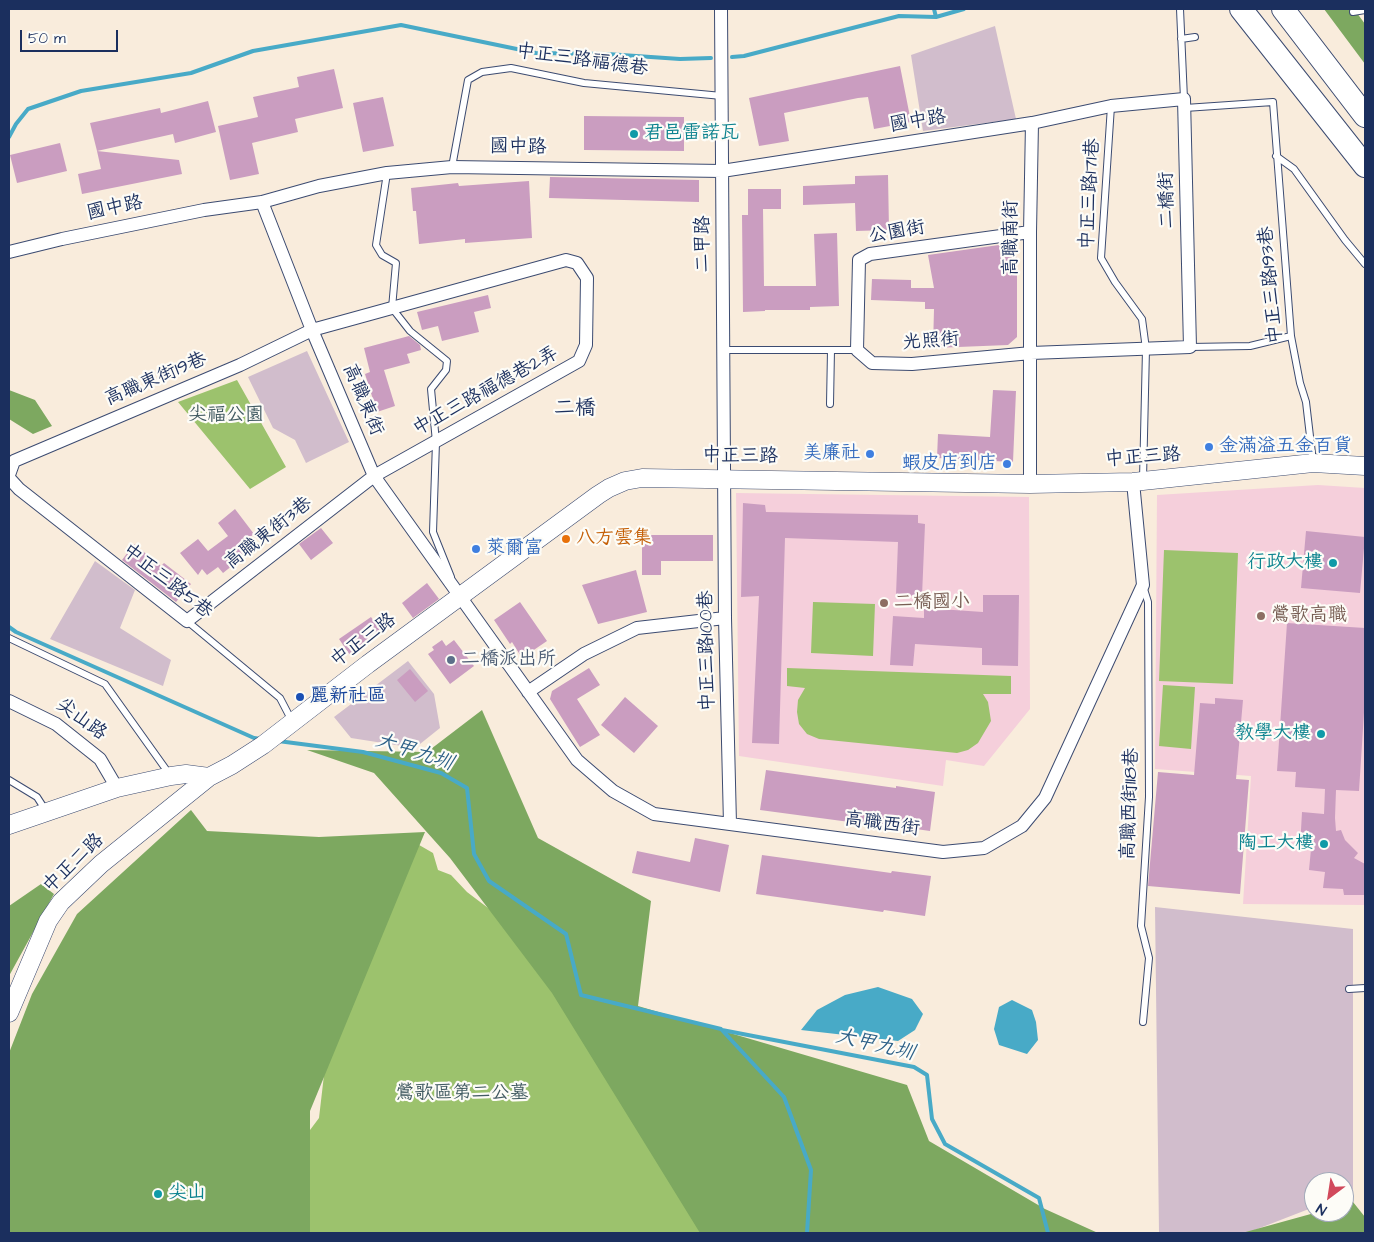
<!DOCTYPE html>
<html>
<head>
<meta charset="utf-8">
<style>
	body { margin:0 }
	#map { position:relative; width:1374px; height:1242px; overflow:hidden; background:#f9ecdc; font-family:"Architects Daughter",sans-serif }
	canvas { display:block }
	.frame { position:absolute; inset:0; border:10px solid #1b2f5e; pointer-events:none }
	.north { position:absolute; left:1304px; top:1172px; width:50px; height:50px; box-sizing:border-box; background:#fdfcf7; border:1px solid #a3aaba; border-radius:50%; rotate:211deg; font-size:14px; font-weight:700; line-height:20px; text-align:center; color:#1b2f5e }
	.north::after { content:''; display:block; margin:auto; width:18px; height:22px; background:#d1495b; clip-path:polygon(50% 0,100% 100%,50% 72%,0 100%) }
	.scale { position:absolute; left:20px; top:30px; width:98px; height:22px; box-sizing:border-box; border:2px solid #1b2f5e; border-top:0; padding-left:6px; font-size:15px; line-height:18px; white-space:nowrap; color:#1b2f5e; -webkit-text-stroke:4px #fdfcf7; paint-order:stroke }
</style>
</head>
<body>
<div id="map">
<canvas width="1374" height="1242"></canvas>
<div class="frame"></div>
<div class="north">N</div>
<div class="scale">50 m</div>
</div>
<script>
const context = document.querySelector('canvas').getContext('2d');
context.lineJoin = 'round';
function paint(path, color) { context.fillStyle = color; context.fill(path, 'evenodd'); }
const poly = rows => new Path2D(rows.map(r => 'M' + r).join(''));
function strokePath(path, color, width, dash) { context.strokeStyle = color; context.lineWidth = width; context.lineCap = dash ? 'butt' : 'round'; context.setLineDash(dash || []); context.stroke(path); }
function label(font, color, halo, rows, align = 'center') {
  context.font = font + ' "Architects Daughter","LXGW WenKai TC",sans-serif'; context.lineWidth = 4.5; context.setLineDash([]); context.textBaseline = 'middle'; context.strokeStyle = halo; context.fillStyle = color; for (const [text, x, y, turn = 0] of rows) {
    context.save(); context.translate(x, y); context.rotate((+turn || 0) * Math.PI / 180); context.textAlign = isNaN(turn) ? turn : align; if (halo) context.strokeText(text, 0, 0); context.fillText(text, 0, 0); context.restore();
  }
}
paint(poly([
	[1318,485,1365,488,1365,905,1243,904,1251,776,1155,769,1157,495],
	[736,493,1029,497,1030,709,984,766,946,760,943,786,739,756]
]), '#f5cfdb');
paint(poly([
	[995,26,1016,119,923,131,911,55],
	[307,351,349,442,306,463,295,440,273,428,248,377],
	[95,561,135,590,120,628,171,660,163,686,50,639],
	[408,661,434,694,440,728,415,748,351,738,334,717],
	[1155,907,1353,929,1353,1192,1344,1195,1344,1182,1314,1182,1314,1207,1247,1233,1159,1233]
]), '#d1bdcc');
paint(poly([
	[237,380,286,467,250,489,178,402],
	[1164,550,1238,553,1233,684,1159,681],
	[813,602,875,604,873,656,811,653],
	[787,668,1011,676,1011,694,983,694,988,702,991,721,978,743,968,750,957,753,819,739,807,734,799,724,797,712,798,700,805,688,787,686],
	[1163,685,1195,687,1191,749,1159,746],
	[407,838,433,853,438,870,451,875,467,892,496,914,754,1233,303,1233,298,1135,310,1130,319,1118,324,1075]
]), '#9cc26d');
paint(poly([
	[1324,9,1354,9,1365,24,1365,64],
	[9,390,35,400,52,426,33,434,9,419],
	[482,710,538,838,651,901,638,1006,907,1085,929,1141,1045,1209,1098,1233,700,1233,552,993,450,858,374,773,307,750,427,752],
	[191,810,207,831,319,837,425,832,310,1111,310,1233,9,1233,9,1053,32,994,77,914],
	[41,884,54,894,9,976,9,906],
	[1353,1202,1365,1217,1365,1233,1242,1233,1318,1212,1344,1212,1344,1205]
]), '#7da860');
paint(poly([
	[878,987,912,999,923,1014,915,1030,898,1041,801,1030,817,1010,845,995],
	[1012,1000,1032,1010,1036,1022,1038,1040,1027,1054,999,1045,994,1029,999,1007]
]), '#48aac7');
strokePath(poly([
	[934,9,936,17,964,9],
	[732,57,744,56,899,16,936,17],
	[9,137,16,124,28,109,81,91,191,73,253,51,401,25,536,53,607,54,680,59,711,58],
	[9,627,16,632,254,738,261,739],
	[278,741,363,752,441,773,467,788,474,854,489,881,566,934,581,995,721,1029,784,1097,811,1170,807,1233],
	[722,1030,914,1067,927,1075,932,1119,945,1144,1039,1198,1048,1233]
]), '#48aac7', 4);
paint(poly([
	[900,66,911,122,874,129,868,97,858,98,784,113,789,141,759,146,749,98],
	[334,69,343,108,295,119,298,132,252,143,259,174,230,180,218,126,258,117,253,97,299,87,297,77],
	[383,97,394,146,363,152,353,103],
	[208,101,216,132,175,143,173,134,97,151,90,123,160,108,161,113],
	[584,116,684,117,684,151,584,150],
	[60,143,67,171,17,183,10,155],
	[97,151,179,160,182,174,82,194,78,174,101,169],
	[888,175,889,230,856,231,855,203,803,205,803,186,855,184,855,176],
	[550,177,699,180,699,202,549,198],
	[529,181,532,238,465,243,465,239,419,244,416,211,413,211,411,188,458,183,459,186],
	[748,189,781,189,781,209,763,209,764,286,816,286,814,234,837,233,839,306,810,307,810,310,765,310,765,311,743,312,742,215,748,215],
	[1006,244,1016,249,1017,277,1017,337,1008,345,933,348,934,309,925,309,925,302,871,300,872,279,911,280,911,288,934,288,928,255],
	[488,295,491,308,474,312,479,332,442,341,438,326,422,330,417,312],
	[409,336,420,345,421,350,407,354,410,363,384,370,395,406,377,412,365,374,370,372,364,348],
	[993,390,1016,391,1013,462,937,458,938,434,990,437],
	[743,503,765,505,766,512,918,515,918,523,925,524,922,596,896,595,898,542,785,538,779,744,752,743,759,596,741,597],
	[235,509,254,534,250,537,257,546,223,573,218,567,207,575,202,569,198,575,180,553,198,539,208,551,228,536,218,523],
	[321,528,333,543,311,560,299,544],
	[1306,531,1365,537,1360,593,1301,588],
	[642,535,713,535,713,561,661,561,661,575,642,575],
	[134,544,161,566,164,563,191,584,176,602,122,560],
	[636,570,647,612,598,624,582,585],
	[427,583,439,599,413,618,402,603],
	[983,595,1019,595,1018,666,982,665,982,648,915,644,913,666,890,665,893,616,924,618,924,608,983,612],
	[520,602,547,641,522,658,512,642,510,644,494,620],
	[371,617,382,633,350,655,339,639],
	[1287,623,1365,628,1365,697,1359,791,1336,790,1335,818,1336,831,1341,830,1345,840,1358,853,1354,858,1365,864,1365,895,1344,895,1343,889,1323,888,1325,872,1309,870,1311,849,1300,848,1302,812,1324,814,1325,789,1295,787,1296,772,1277,771],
	[442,640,446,646,454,640,474,666,450,684,428,654,434,650,432,647],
	[589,668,600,685,577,699,600,735,580,747,550,699,552,691],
	[410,669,428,691,415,702,397,680],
	[625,697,658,726,634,753,601,725],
	[1215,698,1243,700,1236,779,1249,780,1240,894,1148,886,1158,772,1194,775,1200,703,1215,704],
	[766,770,896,788,896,786,935,792,930,831,888,825,887,827,760,810],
	[695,838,729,845,720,892,632,873,637,851,690,862],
	[762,855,891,873,892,871,931,876,925,916,884,910,883,912,756,894]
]), '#ca9dc0');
const lane = poly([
	[1180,9,1184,99],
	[1353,12,1365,10],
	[1181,39,1195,37],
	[1111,106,1101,258,1115,282,1142,319,1146,349,1143,479],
	[1185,108,1273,102,1291,336,1300,383,1306,402,1313,462],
	[1276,156,1294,169,1345,240,1365,264],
	[452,167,468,80,482,72,511,68,584,83,722,96],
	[387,173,376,245,382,255,396,263,392,308,410,331,447,361,446,370,431,389,436,442,433,532,451,577],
	[1190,347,1250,346,1291,336],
	[723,350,857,350],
	[830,404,831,350],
	[1143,586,1148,602,1149,797,1141,926,1149,958,1143,1022],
	[187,621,280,698,292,721],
	[9,638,105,684,170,775],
	[9,780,37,797,46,811],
	[1349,989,1365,988]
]);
const street = poly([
	[721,9,725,618,730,824],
	[262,202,312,330,374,476,577,760,613,791,654,814,943,852,984,848,1022,826,1045,798,1143,585,1133,482],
	[9,252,62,239,204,210,262,202,319,186,387,173,452,167,722,171,1032,123,1111,106,1184,99,1190,347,1031,353,912,364,872,363,857,350,859,260,870,254,1030,232],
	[9,475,14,461,240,365,312,330,566,260,577,263,587,278,586,345,579,361,374,476,187,621,19,489,9,478],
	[1030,484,1030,232,1032,123],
	[528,692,584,654,637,628,725,618],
	[9,701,56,724,100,759,117,788]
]);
const secondary = poly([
	[9,825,117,788,171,776,186,774,209,777],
	[9,1013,48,921,61,902,101,864,209,777,232,765,263,745,368,664,598,495,609,488,625,481,642,478,1030,484,1133,482,1313,463,1365,466]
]);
const highway = poly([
	[1241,9,1365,166],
	[1283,9,1365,116]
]);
strokePath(lane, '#3c4b71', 8);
strokePath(street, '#3c4b71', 14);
strokePath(secondary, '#3c4b71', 19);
strokePath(highway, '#3c4b71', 24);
strokePath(lane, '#fff', 6);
strokePath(street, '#fff', 12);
strokePath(secondary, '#fff', 18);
strokePath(highway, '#fff', 22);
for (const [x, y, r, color] of [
	[634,134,5,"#0f9aa8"],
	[1209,447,5,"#3f7fe0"],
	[870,454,5,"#3f7fe0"],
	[1007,464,5,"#3f7fe0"],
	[566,539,5,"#e8710a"],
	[476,549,5,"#3f7fe0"],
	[1333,563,5,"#0f9aa8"],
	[884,603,5,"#8d6e63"],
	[1261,616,5,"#8d6e63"],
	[451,660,5,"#5c6f8a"],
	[300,697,5,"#1a4fb4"],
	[1321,734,5,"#0f9aa8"],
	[1324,844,5,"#0f9aa8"],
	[158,1194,5,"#0f9aa8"]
]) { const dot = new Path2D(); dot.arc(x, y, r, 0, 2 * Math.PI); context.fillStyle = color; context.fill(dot); strokePath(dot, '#fdfcf7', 2); }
label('19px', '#1b2f5e', '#fdfcf7', [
	["中正三路福德巷",582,61,8],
	["國中路",918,122,-9],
	["國中路",518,148,1],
	["中正三路171巷",1091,194,-87],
	["二橋街",1168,200,-91],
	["國中路",115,209,-12],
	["公園街",897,233,-10],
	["高職南街",1012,238,-90],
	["二甲路",704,244,-90],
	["中正三路193巷",1272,285,-95],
	["光照街",931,342,-4],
	["高職東街19巷",156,380,-23],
	["中正三路福德巷2弄",486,392,-29],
	["高職東街",362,400,67],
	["中正三路",740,457,1],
	["中正三路",1143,458,-4],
	["高職東街3巷",269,534,-38],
	["中正三路5巷",167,582,38],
	["中正三路",364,641,-37],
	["中正三路100巷",708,651,-91],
	["尖山路",81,720,36],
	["高職西街118巷",1131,804,-88],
	["高職西街",882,825,8],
	["中正二路",74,864,-44]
]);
label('19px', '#0d838f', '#fdfcf7', [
	["君邑雷諾瓦",644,134,"left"],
	["行政大樓",1323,563],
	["教學大樓",1311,734],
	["陶工大樓",1314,844],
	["尖山",168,1194,"left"]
], 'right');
label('19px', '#425b62', '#fdfcf7', [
	["尖福公園",226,416],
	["鶯歌區第二公墓",462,1094]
]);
label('19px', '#366cbe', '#fdfcf7', [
	["金滿溢五金百貨",1219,447],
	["美廉社",860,454,"right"],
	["蝦皮店到店",997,464,"right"],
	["萊爾富",486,549]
], 'left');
label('19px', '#c56008', '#fdfcf7', [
	["八方雲集",576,539]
], 'left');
label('19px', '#785e54', '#fdfcf7', [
	["二橋國小",894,603],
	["鶯歌高職",1271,616]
], 'left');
label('19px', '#4e5e75', '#fdfcf7', [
	["二橋派出所",461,660]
], 'left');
label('19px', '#164399', '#fdfcf7', [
	["麗新社區",310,697]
], 'left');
label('italic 20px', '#2d6088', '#fdfcf7', [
	["大甲九圳",414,753,18],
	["大甲九圳",875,1046,13]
]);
label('21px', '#1b2f5e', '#fdfcf7', [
	["二橋",575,410]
]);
</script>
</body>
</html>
